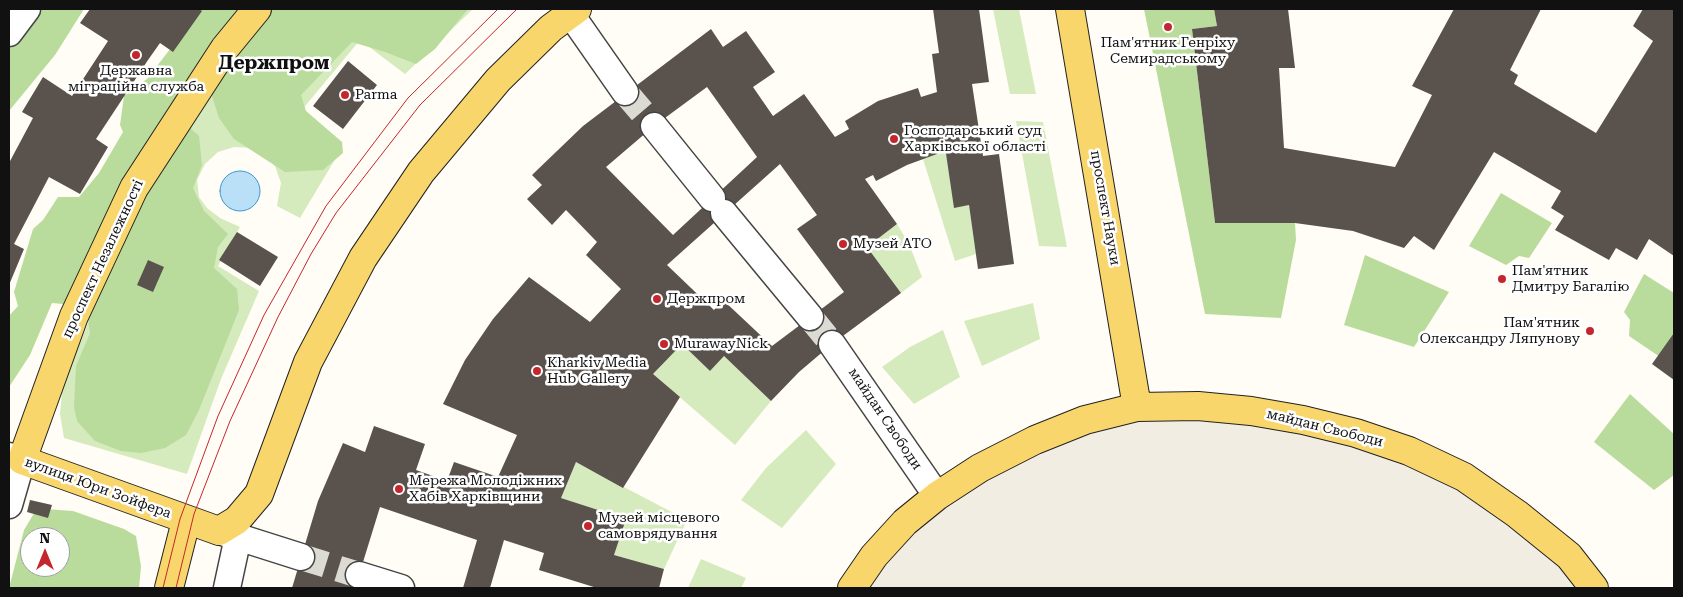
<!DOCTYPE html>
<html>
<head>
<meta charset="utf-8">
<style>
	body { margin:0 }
	#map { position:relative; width:1683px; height:597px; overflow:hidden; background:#fffdf5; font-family:"Roboto Serif",serif }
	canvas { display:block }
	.frame { position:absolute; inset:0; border:10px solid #111; pointer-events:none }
	.north { position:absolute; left:20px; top:527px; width:50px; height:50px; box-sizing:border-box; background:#fff; border:1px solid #a0a0a0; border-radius:50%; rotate:0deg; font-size:14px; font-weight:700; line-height:20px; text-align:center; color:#111 }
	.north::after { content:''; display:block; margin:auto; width:18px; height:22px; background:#c4262e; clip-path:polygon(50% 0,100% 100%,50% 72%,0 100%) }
</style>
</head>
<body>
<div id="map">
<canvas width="1683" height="597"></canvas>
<div class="frame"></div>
<div class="north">N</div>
</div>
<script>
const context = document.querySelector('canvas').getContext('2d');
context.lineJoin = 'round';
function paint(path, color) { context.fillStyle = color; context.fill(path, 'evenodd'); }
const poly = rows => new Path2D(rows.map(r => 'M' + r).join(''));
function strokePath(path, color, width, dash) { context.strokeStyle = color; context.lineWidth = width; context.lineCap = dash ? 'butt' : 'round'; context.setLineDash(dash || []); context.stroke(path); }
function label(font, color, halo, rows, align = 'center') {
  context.font = font + ' "Roboto Serif",serif'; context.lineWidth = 5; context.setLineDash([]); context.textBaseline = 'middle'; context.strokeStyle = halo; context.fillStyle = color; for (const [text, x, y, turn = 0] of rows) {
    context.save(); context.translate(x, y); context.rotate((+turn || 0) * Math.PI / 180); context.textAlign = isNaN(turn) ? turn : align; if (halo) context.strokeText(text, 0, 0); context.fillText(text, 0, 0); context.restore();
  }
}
paint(poly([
	[277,9,473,9,405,74,360,40,296,117,340,151,300,218,277,206,281,183,275,166,255,148,234,147,218,152,205,164,197,180,199,197,207,208,220,218,240,227,218,266,259,291,221,379,187,474,64,438,60,414,63,382,92,314,153,190,199,114,242,52],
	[993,9,1019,9,1036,94,1010,94],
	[1016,121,1043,122,1067,247,1039,246],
	[945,147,955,207,969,205,976,254,955,261,923,159,937,154,935,150],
	[897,224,909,244,922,277,901,293,867,247],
	[1033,303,1040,339,982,366,964,321],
	[943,330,960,377,914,404,882,367,910,347],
	[682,344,710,371,724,356,771,401,735,445,653,374],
	[806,430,836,464,782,528,741,500,766,468],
	[576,462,687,520,664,569,614,555,626,519,561,498],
	[701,559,746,578,741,588,688,588]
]), '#d5ebbd');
paint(poly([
	[9,9,84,9,55,55,9,111],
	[201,9,247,9,172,112,199,136,202,165,193,188,204,211,228,234,218,247,214,268,237,289,239,310,199,410,186,435,165,448,141,453,121,451,95,441,77,421,74,407,76,366,90,333,86,306,52,303,30,355,9,387,9,316,18,306,14,292,33,229,43,220,58,197,79,197,99,173,123,132,120,125,124,96,147,79],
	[273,9,468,9,435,49,416,64,385,52,352,42,301,95,306,111,342,142,343,153,323,170,285,172,234,139,219,118,209,87],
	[1144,9,1214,9,1217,26,1192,29,1215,223,1295,223,1296,240,1281,318,1205,314],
	[1501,193,1552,223,1529,258,1519,256,1506,265,1469,246],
	[1365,255,1449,292,1414,347,1344,325],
	[1644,274,1674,293,1674,340,1663,359,1629,336,1630,320,1624,312],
	[1630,394,1674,434,1674,475,1654,490,1594,442],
	[45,509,73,511,124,529,136,536,141,566,139,588,9,588,24,530,36,510],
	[30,537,60,537,60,567,30,567]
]), '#b9dc9c');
paint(poly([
	[1198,406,1409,451,1594,588,852,588,874,556,1035,440]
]), '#f1ede2');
const water = poly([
	'220 191a20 20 0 1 1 40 0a20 20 0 1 1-40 0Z'
]);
paint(water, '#b9e0f7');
strokePath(water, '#3f96cf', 1);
paint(poly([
	[90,9,199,9,202,11,173,52,160,43,148,60,96,139,108,147,80,194,49,177,14,244,24,249,9,285,9,163,33,118,22,112,43,77,72,96,108,41,80,23],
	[933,9,979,9,989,82,972,84,983,156,999,154,1014,264,978,269,969,205,954,208,945,147,935,150,937,154,907,165,876,181,873,175,865,179,897,224,867,247,901,293,832,344,799,372,771,401,724,356,710,371,682,344,653,374,680,397,623,488,576,462,561,498,626,519,614,555,664,569,659,588,597,588,539,570,544,553,504,540,490,588,463,588,477,540,380,507,355,588,292,588,318,501,343,443,365,452,374,426,425,444,416,470,447,481,454,462,498,477,517,435,443,404,465,360,493,319,529,277,590,322,621,289,586,255,597,242,566,210,552,225,527,199,542,185,532,175,583,126,711,29,723,47,746,31,775,72,753,87,773,116,804,94,835,137,849,129,845,121,878,101,918,88,921,97,937,92,932,54,939,53],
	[707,87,757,157,673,235,606,167,654,126],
	[780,164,817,215,797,229,844,292,772,346,723,300,714,310,667,265],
	[1214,9,1288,9,1295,68,1279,68,1284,148,1395,167,1432,95,1412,86,1454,9,1541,9,1510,70,1518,75,1514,84,1596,133,1653,41,1633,26,1643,9,1674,9,1674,256,1649,239,1637,260,1616,248,1609,260,1555,230,1564,216,1551,208,1561,191,1494,152,1434,250,1414,236,1404,248,1353,231,1295,223,1215,223,1192,29,1217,26],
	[348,61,377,85,343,129,313,106],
	[237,232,278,257,260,286,219,260],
	[148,260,164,267,153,292,137,285],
	[1674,333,1674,380,1652,364],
	[30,500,52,505,48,518,27,512]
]), '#5a524d');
strokePath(poly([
	[625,92,654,126],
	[810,317,832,344],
	[301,557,359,575]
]), '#dbdad3', 26, [26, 13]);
const minor = poly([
	[567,9,625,92],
	[9,33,27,9],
	[654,126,712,198],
	[724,213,810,317],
	[832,344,937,496],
	[9,456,22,460,9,505],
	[219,531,301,557],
	[359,575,401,588],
	[227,588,238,537]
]);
const major = poly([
	[257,9,225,48,134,188,74,316,22,460,219,531,237,520,259,494,308,362,363,258,421,172,498,80,551,28,577,9],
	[1070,9,1137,407],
	[169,588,186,521],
	[852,588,874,556,905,522,937,496,980,468,1035,440,1085,420,1137,407,1198,406,1251,411,1303,420,1356,433,1409,451,1464,477,1517,514,1569,556,1594,588]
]);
strokePath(minor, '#444', 29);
strokePath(major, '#222', 30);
strokePath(minor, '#fff', 26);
strokePath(major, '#f9d66b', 28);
strokePath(poly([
	[163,588,180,519,218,416,264,315,326,206,408,98,498,9],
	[176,588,194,514,230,421,278,317,311,254,336,213,420,105,517,9]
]), '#c4262e', 1);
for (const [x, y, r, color] of [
	[1168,27,5,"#c4262e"],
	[136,55,5,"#c4262e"],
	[345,95,5,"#c4262e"],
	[894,139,5,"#c4262e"],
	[843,244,5,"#c4262e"],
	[1502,279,5,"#c4262e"],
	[657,299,5,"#c4262e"],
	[1590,331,5,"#c4262e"],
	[664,344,5,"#c4262e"],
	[537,371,5,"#c4262e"],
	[399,489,5,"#c4262e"],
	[588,526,5,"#c4262e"]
]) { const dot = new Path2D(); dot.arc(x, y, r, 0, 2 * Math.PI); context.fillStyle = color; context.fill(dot); strokePath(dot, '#fff', 2); }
label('14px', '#111', '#fff', [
	["Пам'ятник Генріху",1168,43,"center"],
	["Семирадському",1168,59,"center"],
	["Державна",136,71,"center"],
	["міграційна служба",136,87,"center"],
	["Parma",355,95],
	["Господарський суд",904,131],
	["Харківської області",904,147],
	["Музей АТО",853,244],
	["Пам'ятник",1512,271],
	["Дмитру Багалію",1512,287],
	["Держпром",667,299],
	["Пам'ятник",1580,323,"right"],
	["Олександру Ляпунову",1580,339,"right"],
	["MurawayNick",674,344],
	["Kharkiv Media",547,363],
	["Hub Gallery",547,379],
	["Мережа Молодіжних",409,481],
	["Хабів Харківщини",409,497],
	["Музей місцевого",598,518],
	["самоврядування",598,534]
], 'left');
label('14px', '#111', '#fff', [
	["проспект Науки",1105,208,80],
	["проспект Незалежності",103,259,-65],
	["майдан Свободи",885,419,56],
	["майдан Свободи",1325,428,14],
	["вулиця Юри Зойфера",98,488,20]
]);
label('bold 19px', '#111', '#fff', [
	["Держпром",274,63]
]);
</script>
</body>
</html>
